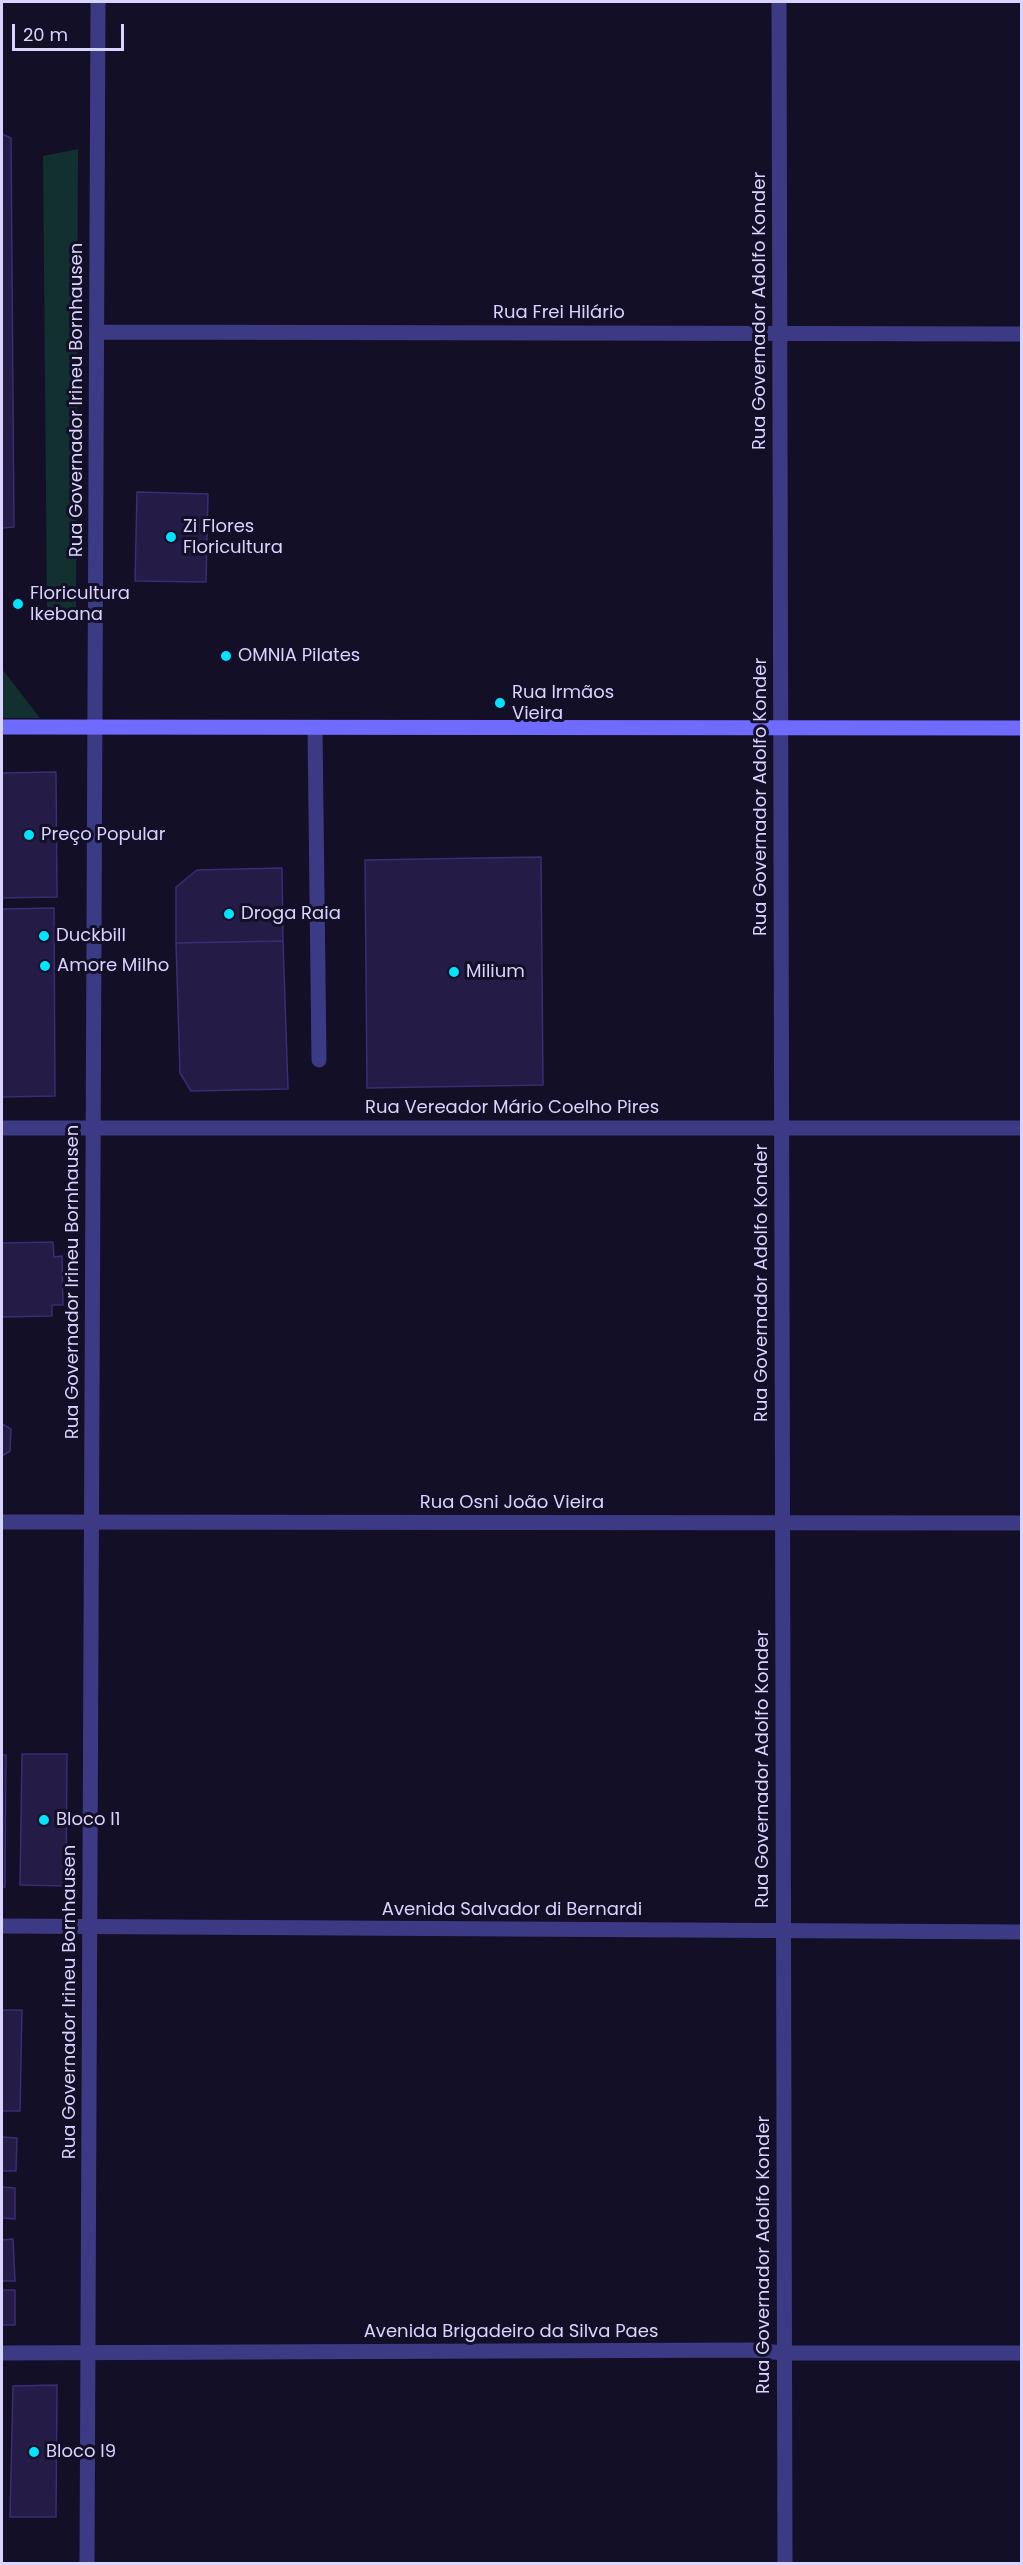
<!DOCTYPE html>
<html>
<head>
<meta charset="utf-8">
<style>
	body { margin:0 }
	#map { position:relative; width:1023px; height:2565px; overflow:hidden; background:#130f26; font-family:Poppins,sans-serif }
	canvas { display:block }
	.frame { position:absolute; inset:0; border:3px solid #d9d4ff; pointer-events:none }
	.scale { position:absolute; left:12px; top:24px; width:112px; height:27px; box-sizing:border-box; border:3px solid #d9d4ff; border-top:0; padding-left:8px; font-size:18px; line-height:21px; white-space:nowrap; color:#d9d4ff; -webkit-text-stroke:4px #130f26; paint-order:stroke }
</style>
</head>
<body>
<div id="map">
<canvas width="1023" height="2565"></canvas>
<div class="frame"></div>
<div class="scale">20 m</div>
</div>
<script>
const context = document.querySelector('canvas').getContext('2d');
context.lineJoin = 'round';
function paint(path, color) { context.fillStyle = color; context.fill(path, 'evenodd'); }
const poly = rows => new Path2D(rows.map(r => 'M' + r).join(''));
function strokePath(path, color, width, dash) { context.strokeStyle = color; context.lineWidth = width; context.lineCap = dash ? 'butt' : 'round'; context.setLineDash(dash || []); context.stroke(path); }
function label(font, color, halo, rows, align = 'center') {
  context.font = font + ' Poppins,sans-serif'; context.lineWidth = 6; context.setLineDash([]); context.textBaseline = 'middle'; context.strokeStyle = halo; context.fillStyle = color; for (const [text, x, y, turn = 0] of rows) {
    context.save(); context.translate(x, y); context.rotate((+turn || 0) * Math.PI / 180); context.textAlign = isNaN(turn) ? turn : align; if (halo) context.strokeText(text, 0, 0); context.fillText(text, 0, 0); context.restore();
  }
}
paint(poly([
	[78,149,76,610,47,611,43,156],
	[2,669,40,718,2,718]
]), '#12302f');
const building = poly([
	[2,134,11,138,14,527,2,528,2,134],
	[137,492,208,494,206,582,135,581,137,492],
	[56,772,57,897,2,898,2,773,56,772],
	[541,857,543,1085,367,1088,365,860,541,857],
	[282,868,283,941,176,943,176,887,197,870,282,868],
	[54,908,55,1096,2,1097,2,909,54,908],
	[283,941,288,1089,191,1091,180,1073,176,943,283,941],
	[53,1242,54,1257,62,1256,63,1305,52,1305,52,1316,2,1317,2,1243,53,1242],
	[2,1424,11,1429,10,1451,2,1456,2,1424],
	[22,1754,67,1754,66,1886,20,1885,22,1754],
	[2,1755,6,1755,5,1887,2,1887,2,1755],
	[2,2010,22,2010,20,2111,2,2111,2,2010],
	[2,2137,17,2138,16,2171,2,2171,2,2137],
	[2,2187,15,2188,15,2219,2,2218,2,2187],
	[13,2239,15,2281,2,2281,2,2240,13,2239],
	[2,2290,15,2290,15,2325,2,2325,2,2290],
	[57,2385,56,2517,10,2517,13,2386,57,2385]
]);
paint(building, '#241b47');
strokePath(building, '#3b2d73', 1.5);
strokePath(poly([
	[315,728,319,1060]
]), '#3d3a85', 15);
strokePath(poly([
	[779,2,785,2564],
	[97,332,1022,334],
	[87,2564,98,2]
]), '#3d3a85', 15);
strokePath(poly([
	[2,1128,1022,1128],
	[2,1522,1022,1523],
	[2,1926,1022,1932],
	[2,2353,751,2350,784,2353,1022,2353]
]), '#3d3a85', 15);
strokePath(poly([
	[2,727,1022,728]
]), '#706bff', 15);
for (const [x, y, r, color] of [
	[171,537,6,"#01e4fe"],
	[18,604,6,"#01e4fe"],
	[226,656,6,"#01e4fe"],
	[500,703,6,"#01e4fe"],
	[29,835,6,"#01e4fe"],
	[229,914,6,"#01e4fe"],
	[44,936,6,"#01e4fe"],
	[45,966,6,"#01e4fe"],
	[454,972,6,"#01e4fe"],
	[44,1820,6,"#01e4fe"],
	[34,2452,6,"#01e4fe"]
]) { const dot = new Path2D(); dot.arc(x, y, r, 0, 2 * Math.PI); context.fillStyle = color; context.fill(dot); strokePath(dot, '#130f26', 2); }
label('18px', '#d9d4ff', '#130f26', [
	["Rua Governador Adolfo Konder",760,311,-90],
	["Rua Frei Hilário",559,313],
	["Rua Governador Irineu Bornhausen",77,400,-90],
	["Rua Governador Adolfo Konder",761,797,-90],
	["Rua Vereador Mário Coelho Pires",512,1108],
	["Rua Governador Irineu Bornhausen",73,1282,-90],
	["Rua Governador Adolfo Konder",762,1283,-90],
	["Rua Osni João Vieira",512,1503],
	["Rua Governador Adolfo Konder",763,1769,-90],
	["Avenida Salvador di Bernardi",512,1910],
	["Rua Governador Irineu Bornhausen",70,2002,-90],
	["Rua Governador Adolfo Konder",764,2255,-90],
	["Avenida Brigadeiro da Silva Paes",511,2332]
]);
label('18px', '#d9d4ff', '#130f26', [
	["Zi Flores",183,527],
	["Floricultura",183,548],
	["Floricultura",30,594],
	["Ikebana",30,615],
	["OMNIA Pilates",238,656],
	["Rua Irmãos",512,693],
	["Vieira",512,714],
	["Preço Popular",41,835],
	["Droga Raia",241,914],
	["Duckbill",56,936],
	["Amore Milho",57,966],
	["Milium",466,972],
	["Bloco I1",56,1820],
	["Bloco I9",46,2452]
], 'left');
</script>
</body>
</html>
